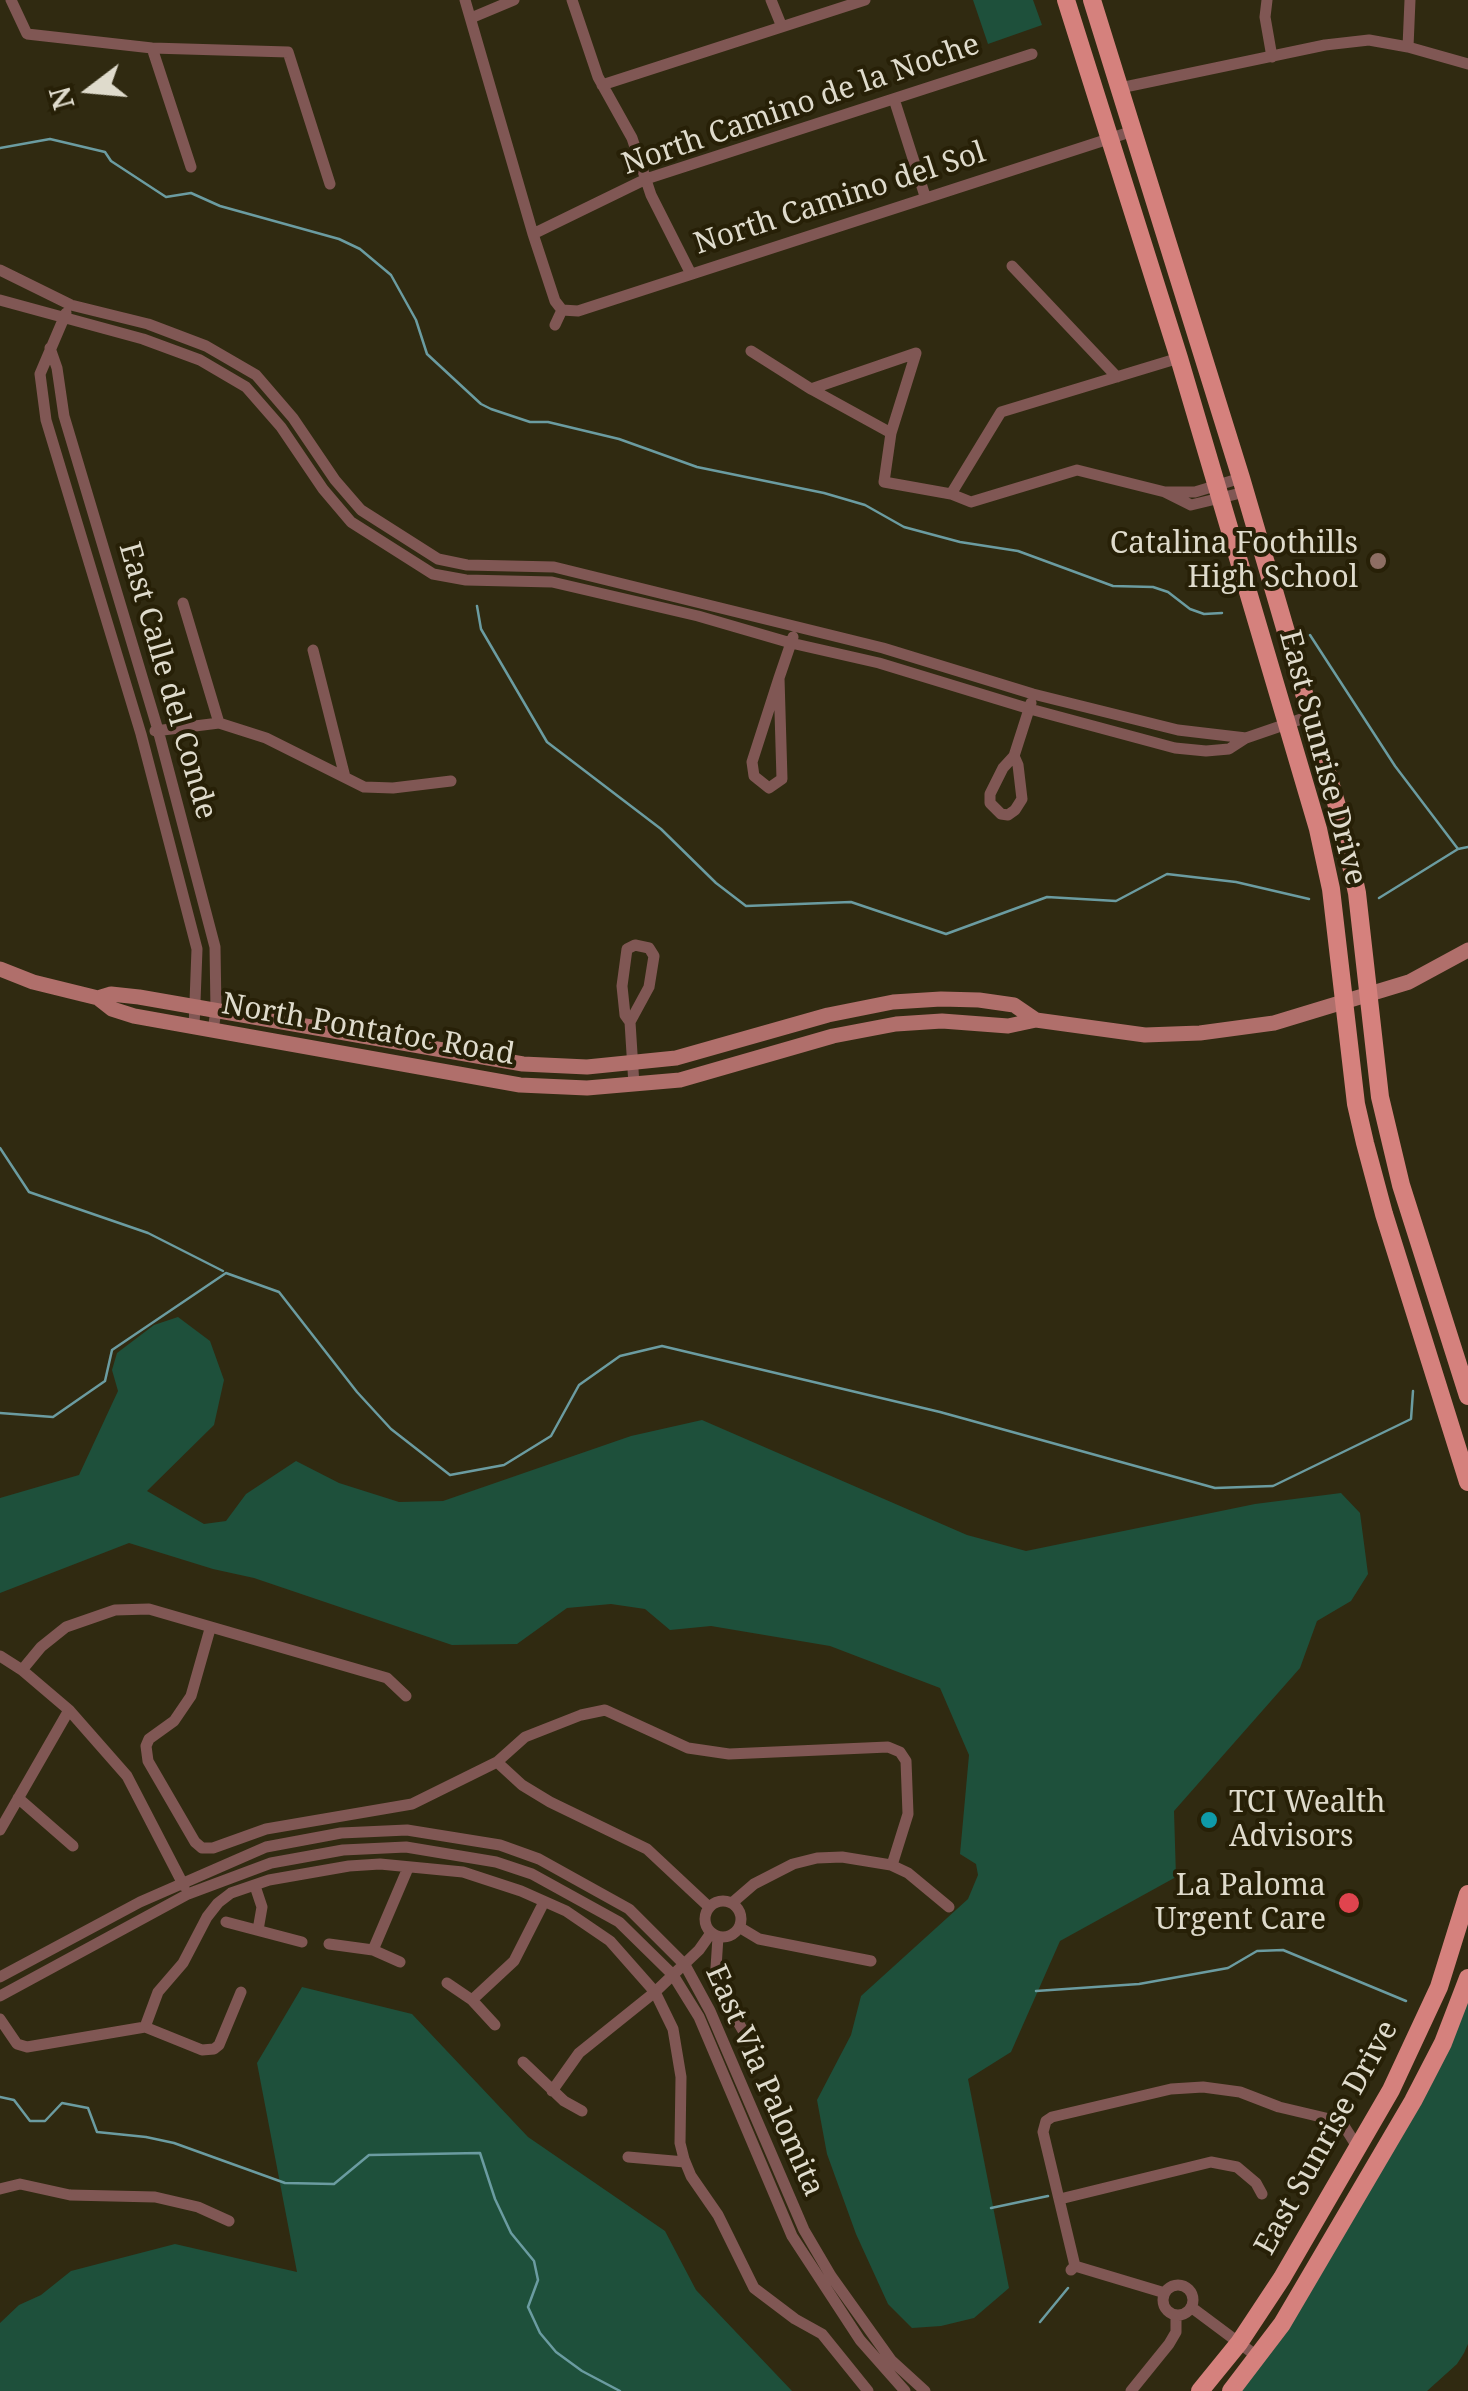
<!DOCTYPE html>
<html>
<head>
<meta charset="utf-8">
<style>
	body { margin:0 }
	#map { position:relative; width:1468px; height:2391px; overflow:hidden; background:#302a11; font-family:"Noto Serif",serif }
	canvas { display:block }
	.north { position:absolute; left:40px; top:40px; width:100px; height:100px; -webkit-text-stroke:8px #272007; paint-order:stroke; rotate:254deg; font-size:28px; font-weight:700; line-height:40px; text-align:center; color:#dfdbcc }
	.north::after { content:''; display:block; margin:auto; width:35px; height:45px; background:#dfdbcc; clip-path:polygon(50% 0,100% 100%,50% 72%,0 100%) }
</style>
</head>
<body>
<div id="map">
<canvas width="1468" height="2391"></canvas>
<div class="north">N</div>
</div>
<script>
const context = document.querySelector('canvas').getContext('2d');
context.lineJoin = 'round';
function paint(path, color) { context.fillStyle = color; context.fill(path, 'evenodd'); }
const poly = rows => new Path2D(rows.map(r => 'M' + r).join(''));
function strokePath(path, color, width, dash) { context.strokeStyle = color; context.lineWidth = width; context.lineCap = dash ? 'butt' : 'round'; context.setLineDash(dash || []); context.stroke(path); }
function label(font, color, halo, rows, align = 'center') {
  context.font = font + ' "Noto Serif",serif'; context.lineWidth = 8; context.setLineDash([]); context.textBaseline = 'middle'; context.strokeStyle = halo; context.fillStyle = color; for (const [text, x, y, turn = 0] of rows) {
    context.save(); context.translate(x, y); context.rotate((+turn || 0) * Math.PI / 180); context.textAlign = isNaN(turn) ? turn : align; if (halo) context.strokeText(text, 0, 0); context.fillText(text, 0, 0); context.restore();
  }
}
paint(poly([
	[973,0,1033,0,1042,25,988,44],
	[178,1317,210,1341,224,1380,214,1425,147,1491,204,1524,226,1521,246,1494,296,1461,339,1483,399,1502,443,1501,631,1436,702,1420,967,1535,1026,1551,1255,1504,1341,1493,1360,1513,1368,1574,1351,1601,1317,1621,1300,1668,1174,1811,1176,1877,1060,1941,1011,2052,968,2079,1009,2288,974,2318,941,2326,912,2328,888,2304,856,2234,827,2154,817,2100,851,2035,861,1996,968,1899,978,1875,976,1864,960,1854,969,1755,940,1688,830,1646,711,1626,670,1630,645,1609,611,1604,567,1608,517,1644,452,1645,254,1578,213,1569,129,1543,0,1593,0,1498,79,1475,118,1391,112,1370,117,1353,154,1325],
	[1468,1978,1468,2344,1464,2353,1457,2364,1427,2391,1231,2391,1327,2249],
	[302,1987,412,2014,528,2137,665,2231,696,2290,792,2391,0,2391,0,2323,19,2305,41,2295,71,2271,175,2244,297,2272,257,2063]
]), '#1e503b');
strokePath(poly([
	[0,148,50,139,105,152,111,161,166,197,191,193,220,206,339,239,360,249,391,275,416,320,427,354,481,404,491,409,530,422,548,422,619,439,697,467,824,493,865,505,904,527,960,542,1018,551,1113,586,1153,587,1168,592,1190,609,1204,614,1222,613],
	[477,606,481,629,547,742,661,829,716,883,746,906,851,902,946,934,1047,897,1116,901,1167,874,1236,882,1309,899],
	[1310,635,1395,766,1458,849],
	[1379,898,1458,849,1468,847],
	[0,1148,29,1192,148,1233,223,1271],
	[0,1413,53,1417,105,1381,112,1350,226,1273,279,1292,357,1392,391,1429,450,1475,504,1465,551,1436,579,1385,620,1356,662,1346,940,1412,1215,1488,1273,1486,1411,1419,1413,1391],
	[1036,1991,1139,1984,1228,1968,1257,1951,1283,1950,1406,2001],
	[0,2097,14,2100,30,2121,45,2121,62,2103,88,2108,97,2132,146,2137,174,2143,285,2183,334,2184,369,2155,480,2153,495,2199,511,2233,534,2261,538,2280,528,2307,540,2333,556,2352,582,2371,620,2391],
	[991,2208,1048,2196],
	[1040,2322,1068,2288]
]), '#6b9ca1', 2.5);
strokePath(poly([
	[11,0,27,34,152,48,288,52,330,184],
	[465,0,533,234,555,301,562,310],
	[572,0,598,77,632,138,651,195,691,274],
	[771,0,782,27],
	[1267,0,1265,17,1272,57],
	[471,18,514,0],
	[1408,47,1410,0],
	[152,48,191,167],
	[602,85,865,0],
	[1120,88,1325,45,1369,40,1408,47,1468,64],
	[894,99,925,196],
	[533,234,646,179,1032,54],
	[1012,266,1117,377],
	[0,270,71,305,148,324,206,346,256,375,293,418,335,480,361,510,438,559,467,565,554,567,883,648,1033,694,1178,730,1246,738],
	[0,300,143,339,200,360,246,387,281,427,323,489,351,522,433,574,466,580,552,582,698,616,791,643,879,663,1030,709,1175,748,1206,751,1229,749,1246,738,1310,716],
	[562,310,578,311,1133,131],
	[66,313,40,374,46,420,141,734,197,949,194,1028],
	[555,325,562,310],
	[50,348,57,368,64,416,158,730,215,947,216,1010,213,1031],
	[751,351,811,389,916,353,891,433,884,482,951,494,971,502,1077,470,1165,492],
	[811,389,891,433],
	[1241,478,1195,492,1165,492,1191,505,1245,492],
	[951,494,1001,412,1179,358],
	[183,603,219,723],
	[313,650,345,777],
	[779,678,782,779,769,788,754,776,752,762,779,678,793,637],
	[155,731,219,723,266,738,364,787,393,788,451,781],
	[1014,756,1018,765,1022,799,1015,810,1008,815,1001,814,990,803,990,794,1003,768,1014,756,1031,703],
	[630,1022,649,987,654,956,649,948,635,945,627,949,622,986,625,1015,630,1022,634,1085],
	[210,1629,191,1696,174,1721,149,1739,146,1746,148,1761,195,1842,202,1848,213,1848,266,1829,412,1804,497,1762,525,1737,581,1715,605,1710,688,1748,729,1754,888,1747,900,1752,906,1761,908,1814,892,1865],
	[0,1656,22,1670,69,1710,127,1776,184,1886],
	[22,1670,41,1647,66,1627,115,1610,149,1609,387,1678,406,1696],
	[497,1762,522,1785,550,1802,647,1849,709,1907],
	[18,1798,73,1846],
	[0,1830,69,1710],
	[255,1886,262,1907,258,1930],
	'705 1919a18 18 0 1 1 36 0a18 18 0 1 1-36 0Z',
	[732,1903,754,1884,793,1864,817,1858,842,1857,891,1865,908,1873,949,1907],
	[226,1922,302,1942],
	[739,1927,759,1939,871,1961],
	[718,1937,715,1983,745,2034],
	[329,1944,373,1950,400,1962],
	[373,1950,408,1868],
	[0,1977,140,1902,266,1847,341,1833,407,1830,500,1845,539,1859,629,1909,685,1965,710,2011,804,2230,831,2276,891,2360,925,2391],
	[447,1983,472,2000,495,2025],
	[0,1996,188,1894,271,1863,343,1850,406,1847,496,1862,532,1874,619,1922,673,1975,699,2017,792,2236,860,2340,905,2391],
	[472,2000,514,1961,544,1902],
	[0,2019,17,2044,27,2047,145,2027,202,2050,214,2049,219,2045,241,1992],
	[145,2027,158,1992,183,1963,207,1917,218,1903,231,1893,269,1880,349,1866,380,1864,463,1872,521,1891,566,1911,610,1941,655,1992,673,2029,681,2077,680,2143,684,2159,691,2176,718,2215,754,2288,795,2319,822,2334,868,2391],
	[523,2062,564,2101,582,2111],
	[552,2091,579,2053,655,1992,699,1950,711,1933],
	[628,2157,685,2162],
	[0,2189,20,2184,70,2195,155,2197,198,2207,229,2221],
	[1060,2199,1211,2162,1237,2167,1256,2183,1262,2194],
	[1075,2266,1043,2132,1046,2121,1052,2117,1171,2089,1203,2087,1240,2092,1279,2107,1334,2120,1344,2126,1358,2148],
	[1071,2270,1075,2266,1165,2293],
	'1163 2300a15 15 0 1 1 30 0a15 15 0 1 1-30 0Z',
	[1191,2307,1258,2357],
	[1131,2391,1169,2344,1176,2332,1176,2315]
]), '#805754', 11);
strokePath(poly([
	[0,969,33,982,98,998,112,1009,134,1016,520,1085,587,1088,680,1080,833,1036,896,1024,942,1021,1008,1026,1036,1020,1145,1035,1200,1033,1274,1023,1409,982,1468,950],
	[98,998,111,994,139,997,523,1064,587,1067,676,1058,828,1015,893,1002,941,999,979,1000,1014,1005,1036,1020]
]), '#b06f6b', 15);
strokePath(poly([
	[1066,0,1179,358,1318,829,1331,889,1356,1104,1365,1143,1384,1214,1468,1482],
	[1092,0,1241,478,1342,823,1357,893,1380,1097,1401,1185,1468,1396],
	[1200,2391,1239,2343,1282,2278,1391,2090,1439,1987,1468,1894],
	[1231,2391,1282,2324,1413,2101,1443,2043,1468,1978]
]), '#d5817d', 18);
for (const [x, y, r, color] of [
	[1378,561,10,"#8d6e63"],
	[1209,1820,10,"#0f9aa8"],
	[1349,1903,12,"#e0444e"]
]) { const dot = new Path2D(); dot.arc(x, y, r, 0, 2 * Math.PI); context.fillStyle = color; context.fill(dot); strokePath(dot, '#272007', 4); }
label('30px', '#dfdbcc', '#272007', [
	["North Camino de la Noche",801,105,-19],
	["North Camino del Sol",840,199,-18],
	["East Calle del Conde",167,681,74],
	["East Sunrise Drive",1322,758,75],
	["North Pontatoc Road",368,1030,10],
	["East Via Palomita",764,2081,66],
	["East Sunrise Drive",1327,2138,-61]
]);
label('30px', '#dfdbcc', '#272007', [
	["Catalina Foothills",1358,544],
	["High School",1358,578],
	["TCI Wealth",1229,1803,"left"],
	["Advisors",1229,1837,"left"],
	["La Paloma",1326,1886],
	["Urgent Care",1326,1920]
], 'right');
</script>
</body>
</html>
